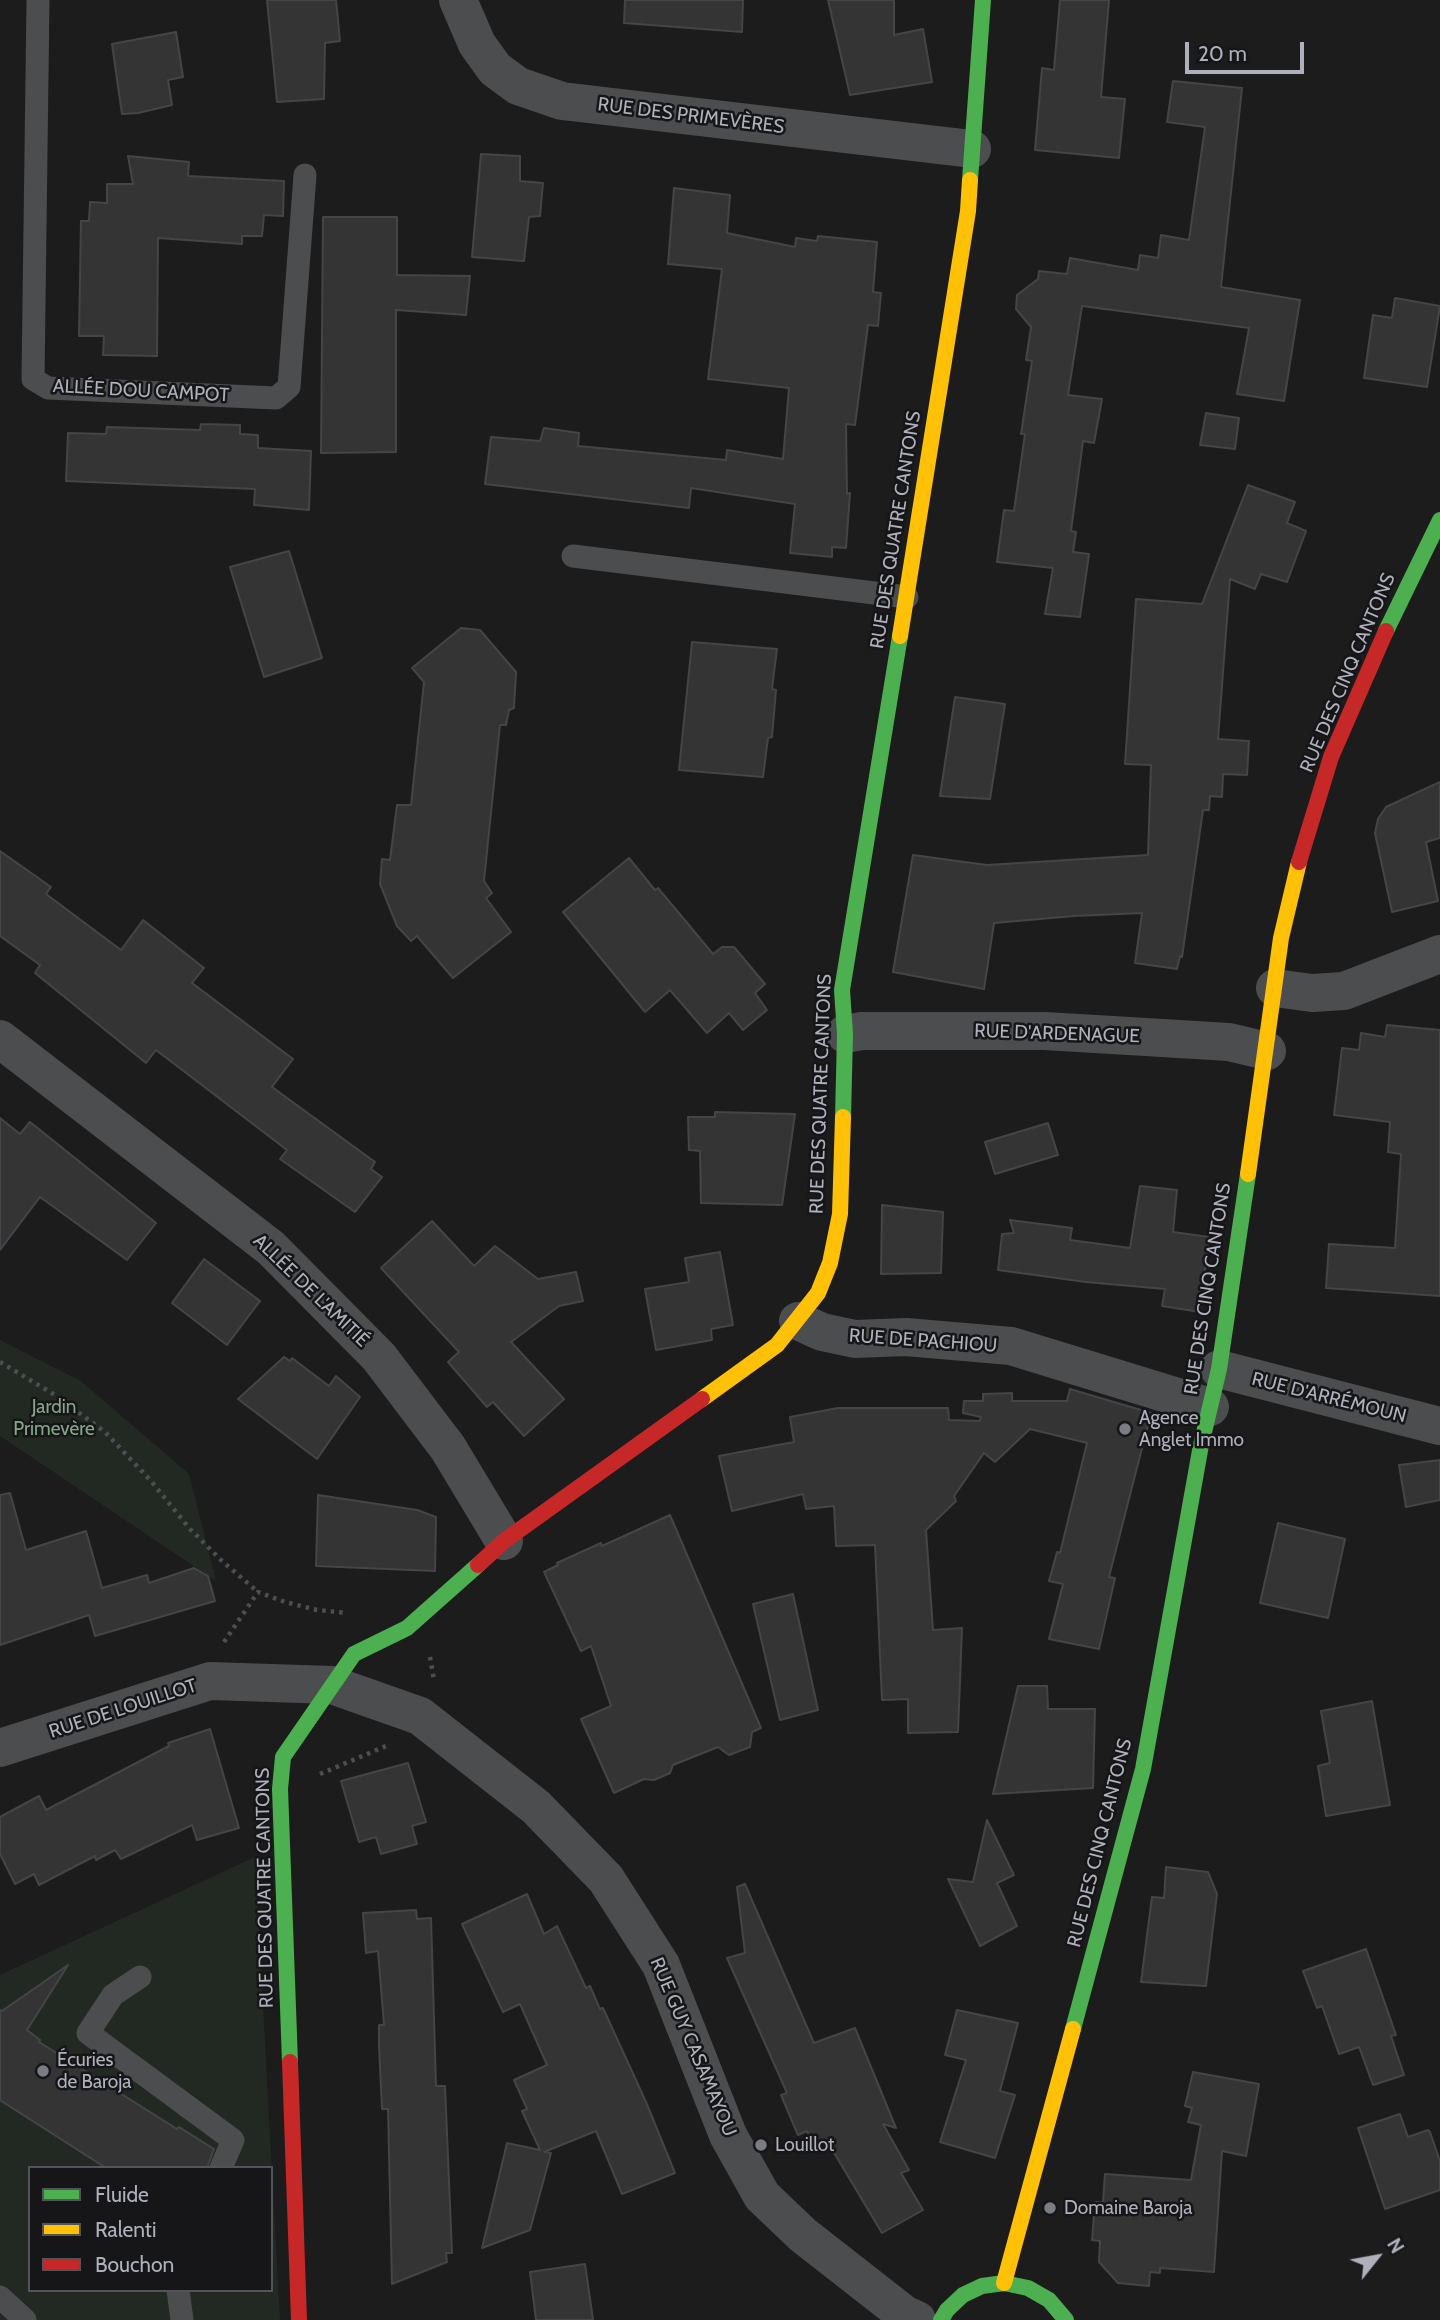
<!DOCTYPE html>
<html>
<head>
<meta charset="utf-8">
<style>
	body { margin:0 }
	#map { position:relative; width:1440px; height:2320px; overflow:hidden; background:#1c1c1c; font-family:Cabin,sans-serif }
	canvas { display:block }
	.legend { position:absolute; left:28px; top:2166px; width:245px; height:126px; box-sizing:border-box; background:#161618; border:2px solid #53545a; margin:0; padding:9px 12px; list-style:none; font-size:21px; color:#aeb1bc }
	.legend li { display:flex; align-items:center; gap:14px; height:35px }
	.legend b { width:35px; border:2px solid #53545a }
	.north { position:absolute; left:1342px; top:2222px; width:70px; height:70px; -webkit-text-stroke:5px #161618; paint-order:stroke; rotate:59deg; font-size:19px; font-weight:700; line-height:28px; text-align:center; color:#aeb1bc }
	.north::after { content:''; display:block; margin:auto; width:24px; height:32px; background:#aeb1bc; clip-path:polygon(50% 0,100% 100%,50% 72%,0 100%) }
	.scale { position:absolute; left:1185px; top:42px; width:119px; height:32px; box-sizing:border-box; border:4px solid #aeb1bc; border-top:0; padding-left:9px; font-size:21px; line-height:24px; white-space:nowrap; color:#aeb1bc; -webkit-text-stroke:5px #161618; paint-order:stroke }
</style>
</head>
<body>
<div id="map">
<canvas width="1440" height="2320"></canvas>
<ul class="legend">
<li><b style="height:9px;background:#4caf50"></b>Fluide</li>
<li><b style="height:9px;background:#ffc107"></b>Ralenti</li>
<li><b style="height:9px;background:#c62828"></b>Bouchon</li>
</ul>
<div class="north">N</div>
<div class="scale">20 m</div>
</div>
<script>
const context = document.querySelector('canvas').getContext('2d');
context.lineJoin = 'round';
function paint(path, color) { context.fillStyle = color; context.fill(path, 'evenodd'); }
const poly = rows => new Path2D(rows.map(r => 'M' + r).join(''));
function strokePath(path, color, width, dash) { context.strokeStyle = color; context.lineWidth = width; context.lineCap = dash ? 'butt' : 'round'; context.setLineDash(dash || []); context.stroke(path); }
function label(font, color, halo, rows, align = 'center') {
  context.font = font + ' Cabin,sans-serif'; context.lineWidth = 5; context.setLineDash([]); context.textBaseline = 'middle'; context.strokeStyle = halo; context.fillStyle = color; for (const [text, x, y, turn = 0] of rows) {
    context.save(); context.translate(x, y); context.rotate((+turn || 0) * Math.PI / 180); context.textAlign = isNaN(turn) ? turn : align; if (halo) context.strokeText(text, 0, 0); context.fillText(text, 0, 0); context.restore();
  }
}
paint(poly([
	[0,1340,81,1381,189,1474,216,1581,0,1436],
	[255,1857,280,2320,0,2320,0,1975],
	[30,2168,271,2168,271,2290,30,2290]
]), '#222923');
const building = poly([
	[267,0,336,0,340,41,325,43,324,99,277,102,267,0],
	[625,0,743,0,742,32,624,23,625,0],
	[828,0,894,0,894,35,923,29,932,82,850,95,828,0],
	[1060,0,1109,0,1101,97,1125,99,1119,158,1035,150,1042,68,1054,70,1060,0],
	[176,32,183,77,168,80,172,105,138,113,122,114,112,44,176,32],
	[1173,81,1242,88,1221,287,1300,300,1284,401,1237,394,1249,328,1082,306,1068,395,1102,399,1094,443,1083,441,1071,531,1076,532,1073,552,1089,554,1080,617,1045,614,1053,568,997,562,1004,510,1014,511,1025,434,1021,434,1032,361,1026,360,1031,327,1016,309,1017,295,1038,279,1039,271,1067,274,1070,258,1138,270,1140,255,1158,258,1161,235,1189,240,1205,127,1167,122,1173,81],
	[481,154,520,156,520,181,543,183,540,216,529,217,524,261,472,257,481,154],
	[128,156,189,162,188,176,284,181,283,216,264,215,262,236,242,236,242,244,158,238,157,356,103,355,104,336,79,336,81,221,89,221,90,202,107,203,107,184,133,184,128,156],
	[674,188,730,195,727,233,795,247,796,238,817,241,818,236,877,242,873,292,881,293,878,326,868,325,855,425,846,424,847,494,850,493,846,548,832,547,832,557,790,553,795,504,691,488,689,508,485,484,491,437,540,441,544,428,579,433,578,446,726,460,727,450,783,459,789,388,708,379,722,269,668,264,674,188],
	[323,217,397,217,397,275,470,276,466,315,396,310,396,452,321,453,323,217],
	[1395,298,1440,306,1427,387,1364,378,1373,315,1392,318,1395,298],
	[1206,413,1239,418,1235,449,1200,445,1206,413],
	[201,424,240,425,240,434,258,435,258,448,311,451,309,510,254,505,255,489,66,481,68,433,106,434,107,427,200,430,201,424],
	[1248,485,1295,502,1287,523,1306,531,1287,582,1261,574,1255,589,1230,579,1218,739,1249,741,1247,775,1223,774,1222,797,1210,796,1209,810,1203,810,1182,957,1180,956,1177,969,1135,963,1142,913,1074,916,994,923,984,989,893,972,913,855,987,865,1148,855,1151,765,1125,764,1136,599,1202,604,1248,485],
	[289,551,322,658,264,677,230,567,289,551],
	[461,628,480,630,516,672,514,708,509,710,506,725,500,725,484,881,492,893,486,898,511,932,453,978,417,936,411,941,397,926,380,884,382,859,390,860,397,805,411,805,424,682,412,668,461,628],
	[692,642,777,649,772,689,776,690,772,737,768,738,763,777,679,770,692,642],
	[955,697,1005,704,990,799,940,796,955,697],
	[1440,782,1440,838,1426,842,1438,901,1392,912,1375,833,1378,819,1386,807,1440,782],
	[0,851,51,887,46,894,121,950,143,920,204,968,192,983,293,1059,272,1087,375,1162,371,1169,382,1177,355,1212,280,1159,287,1150,156,1050,146,1063,35,973,40,965,0,936,0,851],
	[629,858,655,890,658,888,713,954,722,947,734,947,765,984,755,993,767,1010,743,1030,729,1013,707,1033,670,990,645,1012,563,912,629,858],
	[1387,1025,1440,1030,1440,1296,1326,1288,1329,1244,1395,1248,1401,1154,1388,1152,1390,1122,1334,1115,1342,1048,1359,1050,1361,1033,1385,1037,1387,1025],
	[715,1112,795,1114,782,1205,701,1203,700,1151,689,1150,688,1117,715,1117,715,1112],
	[0,1118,20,1134,30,1122,156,1223,127,1260,40,1197,0,1250,0,1118],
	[1048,1123,1058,1155,995,1174,985,1142,1048,1123],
	[1140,1186,1177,1190,1173,1232,1209,1237,1200,1312,1162,1306,1165,1289,1086,1282,998,1270,1002,1234,1014,1233,1010,1220,1072,1228,1070,1240,1130,1248,1140,1186],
	[882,1205,943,1212,941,1273,881,1274,882,1205],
	[432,1221,474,1266,495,1246,538,1279,576,1272,583,1301,559,1306,511,1342,564,1399,524,1436,493,1402,487,1407,448,1362,459,1352,381,1268,432,1221],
	[720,1252,733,1325,711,1329,712,1340,656,1350,645,1289,689,1282,685,1258,720,1252],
	[204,1259,260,1301,227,1345,172,1303,204,1259],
	[284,1357,290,1361,292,1358,329,1386,336,1376,360,1397,317,1459,238,1399,284,1357],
	[1070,1389,1151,1413,1109,1577,1115,1578,1099,1649,1049,1639,1063,1584,1049,1581,1057,1552,1060,1553,1087,1443,1030,1429,995,1462,984,1453,954,1496,956,1501,926,1530,933,1630,962,1628,958,1732,908,1733,908,1699,882,1700,875,1545,836,1546,834,1506,806,1509,803,1494,732,1511,719,1456,794,1442,790,1417,838,1408,948,1408,949,1420,980,1421,981,1417,963,1413,964,1401,983,1401,983,1394,1012,1393,1012,1401,1067,1401,1070,1389],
	[1440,1460,1440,1500,1406,1507,1399,1465,1440,1460],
	[10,1493,26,1550,86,1531,102,1588,147,1575,149,1583,194,1568,208,1576,215,1601,95,1636,89,1615,0,1645,0,1495,10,1493],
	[318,1495,417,1510,436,1517,435,1571,316,1566,318,1495],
	[670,1515,761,1728,752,1732,750,1747,729,1755,718,1747,673,1765,670,1773,654,1780,644,1779,614,1793,581,1719,611,1706,591,1646,581,1651,544,1572,558,1565,557,1563,601,1543,602,1546,670,1515],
	[1278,1523,1345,1539,1328,1618,1260,1603,1278,1523],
	[793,1594,818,1710,780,1720,753,1604,793,1594],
	[1018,1686,1047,1686,1048,1709,1095,1709,1093,1788,993,1794,1018,1686],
	[1372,1701,1390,1805,1326,1816,1318,1766,1330,1763,1321,1711,1372,1701],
	[210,1729,239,1828,197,1840,192,1825,121,1859,115,1850,96,1860,95,1856,39,1885,34,1874,15,1884,0,1854,0,1817,39,1796,46,1810,169,1746,168,1743,210,1729],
	[408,1763,426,1822,412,1826,417,1844,381,1854,376,1837,359,1842,341,1781,408,1763],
	[987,1820,1014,1875,997,1883,1017,1926,980,1946,948,1879,973,1882,987,1820],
	[1166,1867,1208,1872,1217,1894,1206,1986,1141,1982,1152,1897,1164,1898,1166,1867],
	[745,1884,814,2043,855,2028,896,2128,883,2124,909,2170,901,2173,923,2210,882,2233,827,2141,814,2146,807,2131,798,2135,781,2095,787,2093,727,1958,745,1953,737,1887,745,1884],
	[527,1894,544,1934,557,1926,586,1988,590,1986,600,2009,603,2008,646,2102,675,2173,622,2194,596,2131,544,2152,551,2153,530,2230,482,2248,507,2143,540,2150,522,2111,527,2109,514,2080,547,2065,520,2004,503,2012,462,1924,527,1894],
	[416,1910,417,1919,431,1918,436,2086,445,2086,452,2253,446,2253,447,2262,392,2284,388,2109,382,2109,379,2046,379,2025,384,2025,378,1951,366,1953,363,1913,416,1910],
	[1366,1949,1396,2035,1391,2036,1404,2075,1373,2085,1359,2047,1339,2054,1322,2006,1317,2008,1303,1971,1366,1949],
	[68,1965,27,2030,40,2040,39,2042,177,2129,179,2127,214,2149,207,2168,106,2168,0,2100,0,2010,2,2011,68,1965],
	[957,2010,1018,2023,1000,2091,1015,2095,995,2158,940,2142,966,2060,945,2055,957,2010],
	[1193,2072,1259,2084,1246,2156,1222,2151,1214,2272,1160,2268,1160,2273,1150,2272,1149,2286,1118,2283,1099,2262,1100,2241,1092,2240,1095,2202,1103,2202,1105,2174,1191,2180,1201,2125,1188,2122,1192,2108,1185,2106,1193,2072],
	[1400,2114,1408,2137,1428,2130,1430,2132,1440,2161,1440,2190,1385,2209,1358,2128,1400,2114],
	[585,2264,593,2320,536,2320,530,2272,585,2264]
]);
paint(building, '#343434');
strokePath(building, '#444548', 2);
strokePath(poly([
	[0,1362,55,1395,105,1432,151,1481,190,1529,222,1561,258,1592],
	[224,1642,258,1592,285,1602,317,1610,347,1613],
	[430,1657,434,1680],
	[320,1774,386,1746]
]), '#4d4e51', 4.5, [3.5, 5]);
strokePath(poly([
	[38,0,33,379,48,388,276,398,289,387,305,175],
	[573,556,907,597],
	[140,1977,113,1995,88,2033,233,2140,221,2168],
	[178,2290,182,2320],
	[0,2297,25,2320]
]), '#4c4d4f', 23);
strokePath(poly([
	[458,0,477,44,495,69,518,86,562,101,972,149],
	[1275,988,1312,993,1344,991,1440,954],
	[845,1034,862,1031,1045,1031,1229,1042,1267,1051],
	[0,1039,271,1248,379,1357,448,1448,504,1541],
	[798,1321,822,1332,855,1339,906,1337,1011,1346,1210,1407],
	[1219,1369,1440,1426],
	[0,1748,210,1681,332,1685,420,1716,536,1807,606,1879,661,1965,728,2135,762,2196,803,2235,904,2314,917,2320]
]), '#4c4d4f', 38);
strokePath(poly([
	[970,180,983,0],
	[1386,631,1440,520],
	[843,1117,845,1034,842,990,900,636],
	[1073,2029,1143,1769,1201,1445,1219,1369,1248,1174],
	[290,2062,280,1789,283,1757,354,1654,407,1628,478,1565],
	[941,2320,947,2310,963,2295,982,2286,1004,2283,1028,2288,1049,2300,1066,2320]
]), '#4caf50', 16);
strokePath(poly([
	[900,636,968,211,970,180],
	[1248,1174,1281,938,1299,862],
	[702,1399,777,1345,818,1293,830,1263,840,1214,843,1117],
	[1004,2283,1073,2029]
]), '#ffc107', 16);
strokePath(poly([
	[1299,862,1331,757,1386,631],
	[478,1565,504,1541,702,1399],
	[290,2062,299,2320]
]), '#c62828', 16);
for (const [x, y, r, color] of [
	[1125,1429,7,"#7b7d84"],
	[43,2071,7,"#7b7d84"],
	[761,2145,7,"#7b7d84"],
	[1050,2208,7,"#7b7d84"]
]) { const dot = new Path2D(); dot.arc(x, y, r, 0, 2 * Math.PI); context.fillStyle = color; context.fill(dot); strokePath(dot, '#161618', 2.5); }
label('19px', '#aeb1bc', '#161618', [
	["RUE DES PRIMEVÈRES",691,116,7],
	["ALLÉE DOU CAMPOT",141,391,3],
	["RUE DES QUATRE CANTONS",896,530,-81],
	["RUE DES CINQ CANTONS",1348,673,-67],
	["RUE D'ARDENAGUE",1057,1034,2],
	["RUE DES QUATRE CANTONS",821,1094,-88],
	["RUE DES CINQ CANTONS",1208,1289,-81],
	["ALLÉE DE L'AMITIÉ",311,1291,44],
	["RUE DE PACHIOU",923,1341,4],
	["RUE D'ARRÉMOUN",1329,1398,14],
	["RUE DE LOUILLOT",123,1709,-18],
	["RUE DES CINQ CANTONS",1100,1843,-76],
	["RUE DES QUATRE CANTONS",265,1888,-91],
	["RUE GUY CASAMAYOU",693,2047,67]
]);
label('19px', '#86a689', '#161618', [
	["Jardin",54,1407],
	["Primevère",54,1429]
]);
label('19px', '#aeb1bc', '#161618', [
	["Agence",1139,1418],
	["Anglet Immo",1139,1440],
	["Écuries",57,2060],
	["de Baroja",57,2082],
	["Louillot",775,2145],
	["Domaine Baroja",1064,2208]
], 'left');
</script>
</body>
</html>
